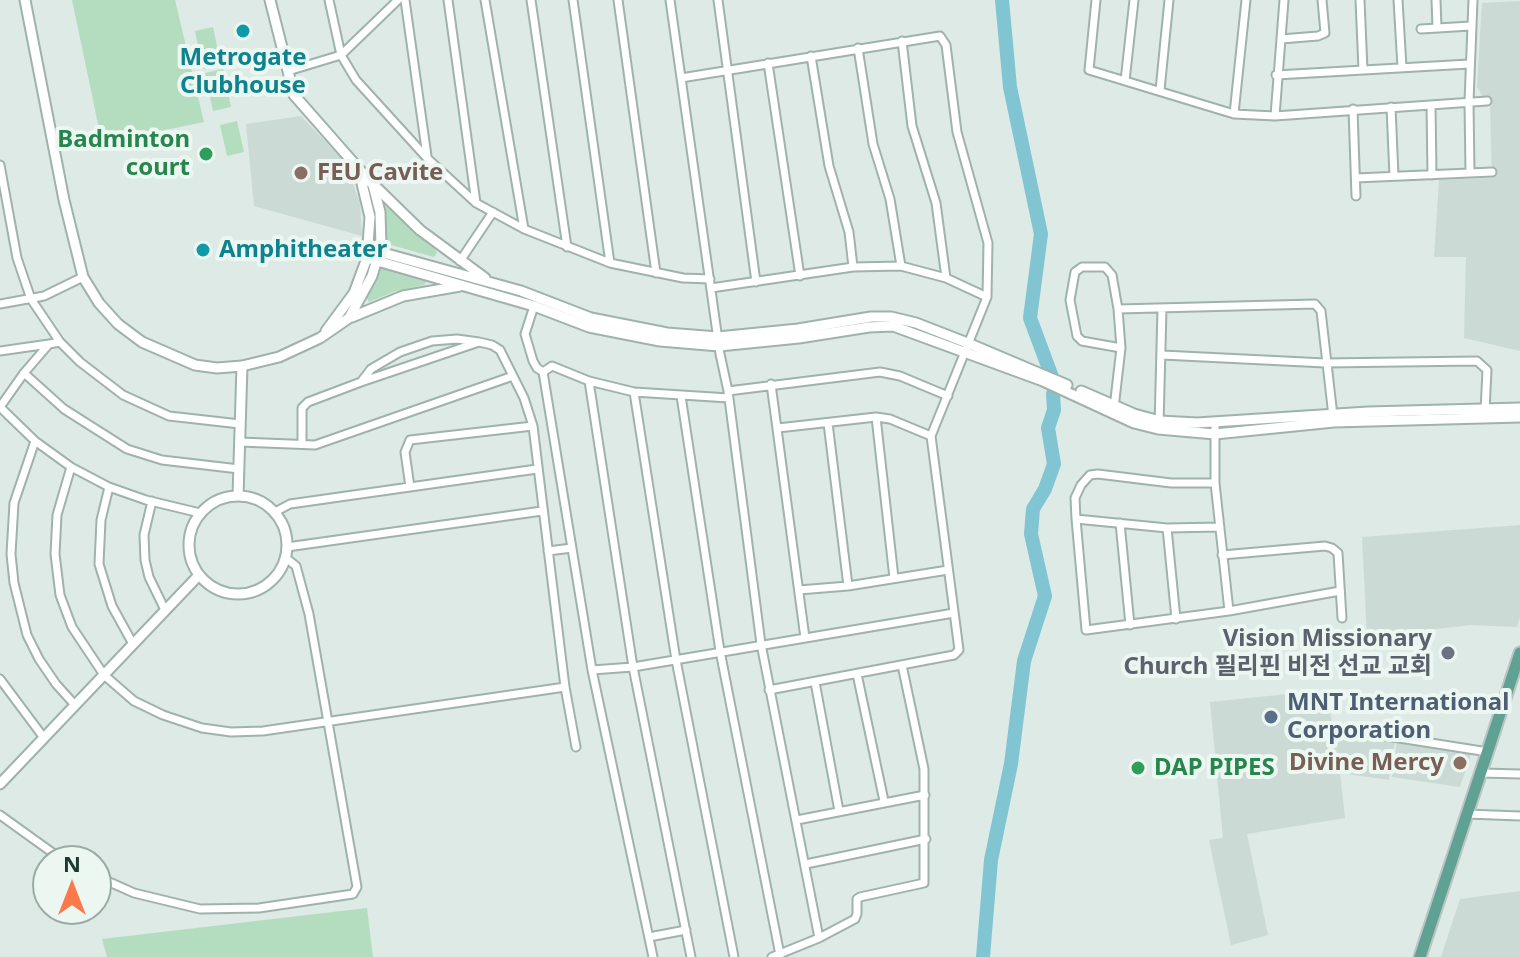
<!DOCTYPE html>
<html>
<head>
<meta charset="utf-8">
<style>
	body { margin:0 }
	#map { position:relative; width:1520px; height:957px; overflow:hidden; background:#ddeae5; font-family:"Noto Sans",sans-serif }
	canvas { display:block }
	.north { position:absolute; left:32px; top:845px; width:80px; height:80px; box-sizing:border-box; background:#edf7f2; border:2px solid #9aaba6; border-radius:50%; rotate:0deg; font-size:22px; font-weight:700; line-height:32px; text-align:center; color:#1e3a33 }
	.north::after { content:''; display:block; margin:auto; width:28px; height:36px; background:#fa7a4b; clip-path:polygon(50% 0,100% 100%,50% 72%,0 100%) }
</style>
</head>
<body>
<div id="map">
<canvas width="1520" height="957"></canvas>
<div class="north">N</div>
</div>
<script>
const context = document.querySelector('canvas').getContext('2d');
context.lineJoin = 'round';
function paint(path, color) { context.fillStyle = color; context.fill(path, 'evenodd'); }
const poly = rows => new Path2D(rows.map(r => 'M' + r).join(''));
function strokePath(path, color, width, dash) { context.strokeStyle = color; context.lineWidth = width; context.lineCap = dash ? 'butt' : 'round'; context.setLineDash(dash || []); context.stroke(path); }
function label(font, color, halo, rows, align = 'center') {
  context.font = font + ' "Noto Sans","Noto Sans KR",sans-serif'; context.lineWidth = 8; context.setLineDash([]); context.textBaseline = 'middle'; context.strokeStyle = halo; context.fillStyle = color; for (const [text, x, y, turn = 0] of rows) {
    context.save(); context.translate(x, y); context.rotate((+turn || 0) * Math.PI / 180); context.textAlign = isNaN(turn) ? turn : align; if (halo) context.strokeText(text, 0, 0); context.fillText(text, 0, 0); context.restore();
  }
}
paint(poly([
	[1520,1,1520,351,1464,338,1466,257,1434,257,1439,180,1492,178,1490,107,1477,87,1482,3],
	[301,116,346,163,360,204,362,236,254,206,246,124],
	[1520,525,1520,617,1517,627,1471,625,1367,637,1362,537],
	[1327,690,1333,731,1395,741,1389,780,1340,773,1345,818,1247,834,1268,935,1231,945,1209,840,1223,838,1210,702],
	[1397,740,1472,751,1460,787,1392,777],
	[1520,891,1520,957,1441,957,1460,899]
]), '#cbdad4');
paint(poly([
	[72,0,175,0,204,122,102,143],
	[213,27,221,65,203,69,195,31],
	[223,69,231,107,213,111,205,73],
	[237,121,244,152,227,156,220,125],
	[386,206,434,247,437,253,434,257,384,243,383,207],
	[382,264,426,276,427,281,424,285,396,291,369,302,366,297],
	[367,908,373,957,107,957,102,939]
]), '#b4ddc0');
strokePath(poly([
	[1002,0,1010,87,1041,234,1030,318,1052,377],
	[983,957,991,860,1011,764,1024,661,1045,596,1031,534,1033,509,1045,489,1054,464,1048,428,1054,410,1053,394]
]), '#81c5d3', 14);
const minor = poly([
	[329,0,341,55,356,80,427,158,476,203,524,229,610,263,683,278,710,279],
	[405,0,427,156],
	[448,0,476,203],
	[485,0,524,229],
	[531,0,567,247],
	[573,0,610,263],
	[618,0,656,273],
	[670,0,720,354,728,391,761,644,819,938],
	[718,0,756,282],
	[1096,0,1089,70,1234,114,1275,116,1487,101],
	[1360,0,1363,70],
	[1398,0,1402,67],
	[1436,0,1437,28],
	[1421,29,1471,26],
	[1281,39,1318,36,1325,33,1322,0],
	[902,41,912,126,936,203,946,278],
	[858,48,873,144,890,199,901,266],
	[811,56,829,166,849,232,853,267],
	[768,63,800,276],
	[288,71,341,55,398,0],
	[1276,75,1469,64],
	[681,78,940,36,946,45,957,132,988,243,987,297,931,436,959,650,954,655,769,690],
	[1125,81,1134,0],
	[1160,90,1169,0],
	[1431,105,1432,175],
	[1391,107,1394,176],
	[1353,109,1356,196],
	[1234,114,1246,0],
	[1275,116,1284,0],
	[0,165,17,258,31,299,60,342,80,362,123,395,169,416,240,424],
	[1470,173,1469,102,1473,0],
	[1356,178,1492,172],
	[460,261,493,212],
	[711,288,853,267,901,266,946,278,987,297],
	[0,304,44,296,83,277],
	[534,306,525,334,533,361,537,368,543,372,592,670,653,957],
	[1118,309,1112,275,1105,267,1082,267,1075,272,1070,300,1077,336,1082,341,1121,348],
	[60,342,49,344,24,373,0,407,35,441,71,467,109,487,146,500,200,513],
	[479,342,361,382,371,369,400,352,432,341,457,339,479,342,492,345,500,350,524,398,533,426,565,687,576,747],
	[0,351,49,344],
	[1162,355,1325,363,1477,361,1487,370,1485,411],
	[543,372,552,366,589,381,634,392,729,398],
	[24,373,64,409,127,449,162,460,239,469],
	[589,381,633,667,691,957],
	[771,384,805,638],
	[728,391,880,372,900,376,948,396],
	[634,392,676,660,734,957],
	[681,396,720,651,780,955],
	[1114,408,1121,348,1118,309,1315,304,1321,311,1333,416],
	[876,417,894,578],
	[828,423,848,586],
	[1215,423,1215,483,1229,611],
	[1159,426,1162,308],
	[778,428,876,417,890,419,931,436],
	[35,441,14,503,11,554,14,583,27,635,39,659,56,684,75,705],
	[240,442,315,445,513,376],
	[302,444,302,408,308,402,361,382],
	[71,467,57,515,55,554,60,595,72,627,104,675,134,701,163,715,202,728,231,732,263,731,565,687],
	[1215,483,1171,483,1098,474,1090,475,1081,485,1075,498,1076,519,1086,630,1229,611,1340,591],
	[109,487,101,520,99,564,112,606,133,644],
	[410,487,405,452,410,440,533,426],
	[152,501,144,535,145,560,149,577,165,610],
	[275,512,290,504,537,469],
	[1076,519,1167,528,1220,527],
	[1120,523,1130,625],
	[1167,528,1176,619],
	[287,547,542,511],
	[548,551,572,548],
	[1222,555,1325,546,1332,548,1338,553,1342,618],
	[799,590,848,586,948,570],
	[592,670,633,667,954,613],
	[857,674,884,801],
	[0,679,44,738],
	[815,682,839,811],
	[1336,728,1488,752],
	[1481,773,1520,774],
	[1467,814,1520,816],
	[0,815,64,861],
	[797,820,925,795],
	[806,864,926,839],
	[96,876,134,893,200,909,259,908,353,894,357,887,309,614,296,566,286,558],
	[649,937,686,930],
	[772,957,819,938,855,919,857,914,857,899,860,897,924,883,924,769,902,665]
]);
const tertiary = poly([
	[25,0,64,200,83,277,99,303,118,324,142,342,195,365,217,368,242,366,279,357,320,338,349,318,372,276,381,246,380,212,373,185,294,95,270,0],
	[377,188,420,230,485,278],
	[369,249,521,291,591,318,667,333,718,337,798,329,871,317,891,317,916,323,970,344,1067,385],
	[367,258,534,306,589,327,660,341,719,346,799,338,869,327,893,326,1043,381,1134,423,1158,429,1215,434,1334,422,1520,417],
	[352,317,403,296,460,286],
	[326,331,354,293,367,258,370,217,359,171],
	[1081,391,1134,414,1160,421,1197,423,1368,412,1520,408],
	'189 545a49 49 0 1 1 98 0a49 49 0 1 1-98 0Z',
	[238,496,242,366],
	[0,784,199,575]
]);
const primary = poly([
	[1420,957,1520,653]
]);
strokePath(minor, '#a0b2ac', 11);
strokePath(tertiary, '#a0b2ac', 13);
strokePath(primary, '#bcc4c2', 15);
strokePath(minor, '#fff', 7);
strokePath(tertiary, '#fff', 9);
strokePath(primary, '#5fa293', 11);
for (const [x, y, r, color] of [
	[243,31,8,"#0f9aa8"],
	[206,154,8,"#2e9e5b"],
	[301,173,8,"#8d6e63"],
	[203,250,8,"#0f9aa8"],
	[1448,653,8,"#6b7280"],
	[1271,717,8,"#5c6f8a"],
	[1460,763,8,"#8d6e63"],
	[1138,768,8,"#2e9e5b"]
]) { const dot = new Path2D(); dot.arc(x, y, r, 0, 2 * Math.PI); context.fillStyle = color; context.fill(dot); strokePath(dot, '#edf7f2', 3); }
label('bold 24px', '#0d838f', '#edf7f2', [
	["Metrogate",243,58],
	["Clubhouse",243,86],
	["Amphitheater",219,250,"left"]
]);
label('bold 24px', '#27864d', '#edf7f2', [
	["Badminton",190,140],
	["court",190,168],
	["DAP PIPES",1154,768,"left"]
], 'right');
label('bold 24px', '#785e54', '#edf7f2', [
	["FEU Cavite",317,173],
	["Divine Mercy",1444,763,"right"]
], 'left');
label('bold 24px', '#5b616d', '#edf7f2', [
	["Vision Missionary",1432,639],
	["Church 필리핀 비전 선교 교회",1432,667]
], 'right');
label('bold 24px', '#4e5e75', '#edf7f2', [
	["MNT International",1287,703],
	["Corporation",1287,731]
], 'left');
</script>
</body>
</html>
